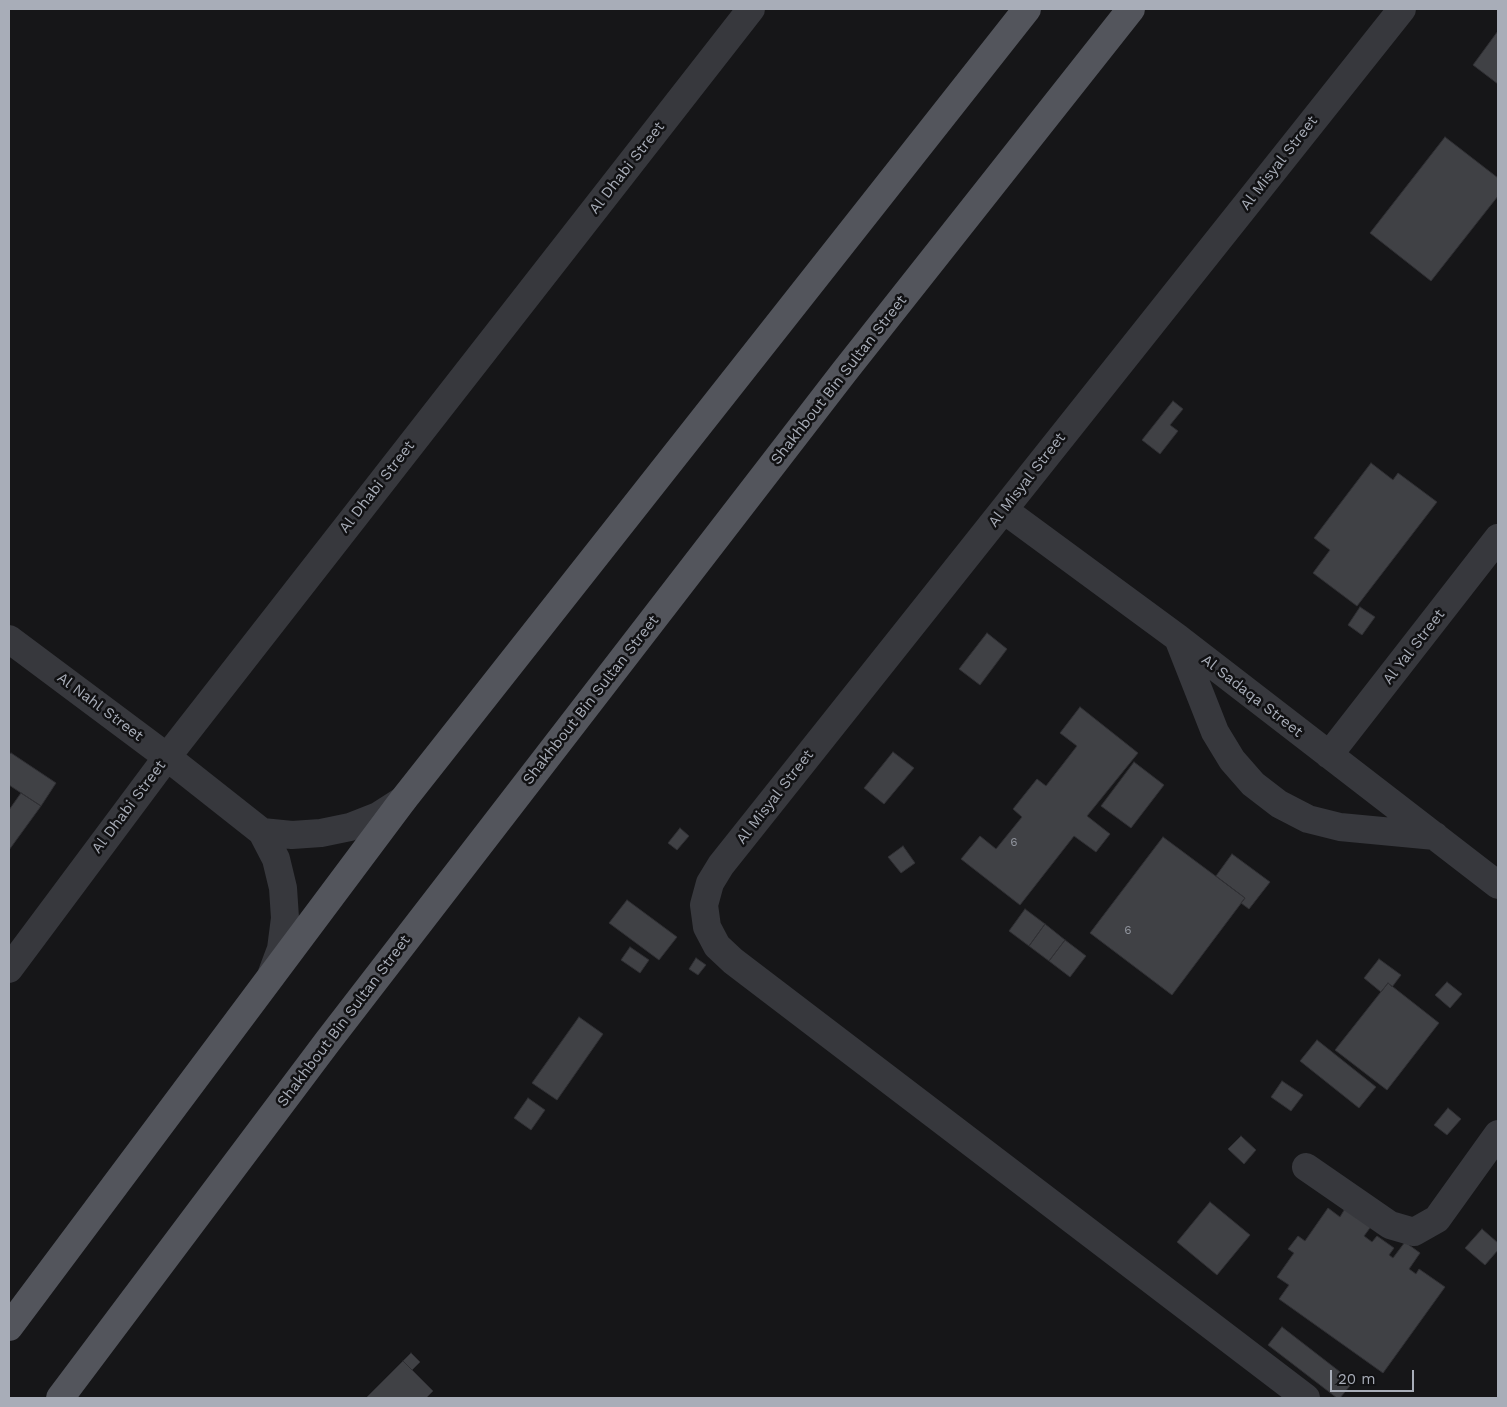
<!DOCTYPE html>
<html>
<head>
<meta charset="utf-8">
<style>
	body { margin:0 }
	#map { position:relative; width:1507px; height:1407px; overflow:hidden; background:#161618; font-family:"Work Sans",sans-serif }
	canvas { display:block }
	.frame { position:absolute; inset:0; border:10px solid #a8adb8; pointer-events:none }
	.scale { position:absolute; left:1330px; top:1370px; width:84px; height:22px; box-sizing:border-box; border:2px solid #a8adb8; border-top:0; padding-left:6px; font-size:15px; line-height:18px; white-space:nowrap; color:#a8adb8; -webkit-text-stroke:4px #111113; paint-order:stroke }
</style>
</head>
<body>
<div id="map">
<canvas width="1507" height="1407"></canvas>
<div class="frame"></div>
<div class="scale">20 m</div>
</div>
<script>
const context = document.querySelector('canvas').getContext('2d');
context.lineJoin = 'round';
function paint(path, color) { context.fillStyle = color; context.fill(path, 'evenodd'); }
const poly = rows => new Path2D(rows.map(r => 'M' + r).join(''));
function strokePath(path, color, width, dash) { context.strokeStyle = color; context.lineWidth = width; context.lineCap = dash ? 'butt' : 'round'; context.setLineDash(dash || []); context.stroke(path); }
function label(font, color, halo, rows, align = 'center') {
  context.font = font + ' "Work Sans",sans-serif'; context.lineWidth = 5; context.setLineDash([]); context.textBaseline = 'middle'; context.strokeStyle = halo; context.fillStyle = color; for (const [text, x, y, turn = 0] of rows) {
    context.save(); context.translate(x, y); context.rotate((+turn || 0) * Math.PI / 180); context.textAlign = isNaN(turn) ? turn : align; if (halo) context.strokeText(text, 0, 0); context.fillText(text, 0, 0); context.restore();
  }
}
const building = poly([
	[1498,31,1498,84,1473,65,1498,31],
	[1445,137,1498,178,1498,196,1431,281,1370,233,1445,137],
	[1173,401,1183,409,1170,425,1178,431,1160,454,1142,440,1173,401],
	[1371,463,1393,480,1398,473,1437,502,1357,606,1313,573,1330,550,1314,538,1371,463],
	[1360,607,1375,617,1362,635,1348,625,1360,607],
	[987,633,1007,649,980,685,959,669,987,633],
	[1080,707,1138,753,1087,816,1110,834,1096,852,1074,836,1020,905,961,859,980,836,996,849,1022,817,1013,809,1037,779,1046,786,1077,746,1060,733,1080,707],
	[893,752,914,768,884,804,864,788,893,752],
	[11,753,56,783,41,806,9,785,9,755,11,753],
	[1134,762,1164,785,1131,828,1101,806,1134,762],
	[21,793,41,806,9,850,9,810,21,793],
	[680,828,689,836,677,850,668,843,680,828],
	[1163,837,1245,898,1172,995,1090,933,1163,837],
	[903,846,915,863,901,873,888,857,903,846],
	[1232,854,1270,882,1249,909,1241,903,1245,898,1216,876,1232,854],
	[627,900,677,937,659,960,609,923,627,900],
	[1025,909,1045,924,1029,946,1009,931,1025,909],
	[1045,924,1065,940,1049,961,1029,946,1045,924],
	[1065,940,1086,956,1070,977,1049,961,1065,940],
	[630,947,649,960,640,973,621,960,630,947],
	[696,958,706,965,698,975,689,969,696,958],
	[1379,959,1401,975,1392,987,1388,983,1381,992,1364,978,1379,959],
	[1447,982,1462,994,1450,1008,1435,995,1447,982],
	[1388,983,1439,1023,1387,1090,1335,1050,1388,983],
	[579,1017,603,1034,557,1100,532,1083,579,1017],
	[1317,1040,1376,1087,1359,1108,1300,1061,1317,1040],
	[1282,1081,1303,1095,1291,1111,1271,1097,1282,1081],
	[528,1098,545,1110,531,1130,514,1118,528,1098],
	[1448,1108,1461,1119,1447,1135,1434,1125,1448,1108],
	[1241,1136,1256,1150,1244,1164,1228,1149,1241,1136],
	[1210,1202,1250,1235,1217,1275,1177,1242,1210,1202],
	[1346,1207,1372,1225,1364,1236,1372,1242,1377,1236,1394,1248,1389,1255,1393,1258,1405,1242,1420,1253,1409,1269,1416,1274,1419,1269,1445,1287,1383,1373,1279,1299,1289,1285,1277,1277,1294,1253,1288,1249,1298,1236,1305,1241,1328,1208,1340,1217,1346,1207],
	[1482,1229,1498,1243,1498,1250,1485,1265,1465,1248,1482,1229],
	[1282,1327,1353,1382,1340,1398,1337,1398,1268,1345,1282,1327],
	[411,1353,420,1362,412,1370,403,1361,411,1353],
	[403,1361,433,1391,426,1398,366,1398,403,1361]
]);
paint(building, '#404145');
strokePath(building, '#303034', 1);
strokePath(poly([
	[1004,510,1178,638,1498,885],
	[1178,638,1215,732,1232,760,1253,784,1279,804,1308,819,1340,827,1435,836],
	[9,639,167,757,262,832,276,859,283,888,285,918,281,949,272,973],
	[1329,755,1498,538],
	[262,832,292,835,321,833,350,827,378,816,403,800],
	[9,969,167,757,751,9],
	[1306,1167,1390,1225,1414,1232,1437,1219,1498,1134],
	[1306,1398,733,961,717,946,707,927,704,905,710,883,721,865,1402,9]
]), '#37383d', 28);
strokePath(poly([
	[9,1327,403,800,1027,9],
	[60,1398,328,1041,844,372,1131,9]
]), '#53555c', 28);
label('12px', '#8e929b', null, [
	["6",1014,842],
	["6",1128,930]
]);
label('15px', '#a8adb8', '#111113', [
	["Al Misyal Street",1279,163,-52],
	["Al Dhabi Street",627,168,-52],
	["Shakhbout Bin Sultan Street",839,380,-52],
	["Al Misyal Street",1027,480,-52],
	["Al Dhabi Street",377,487,-52],
	["Al Yal Street",1414,647,-52],
	["Al Sadaqa Street",1252,696,38],
	["Shakhbout Bin Sultan Street",591,700,-52],
	["Al Nahl Street",100,707,37],
	["Al Misyal Street",775,797,-52],
	["Al Dhabi Street",129,807,-53],
	["Shakhbout Bin Sultan Street",344,1021,-53]
]);
</script>
</body>
</html>
